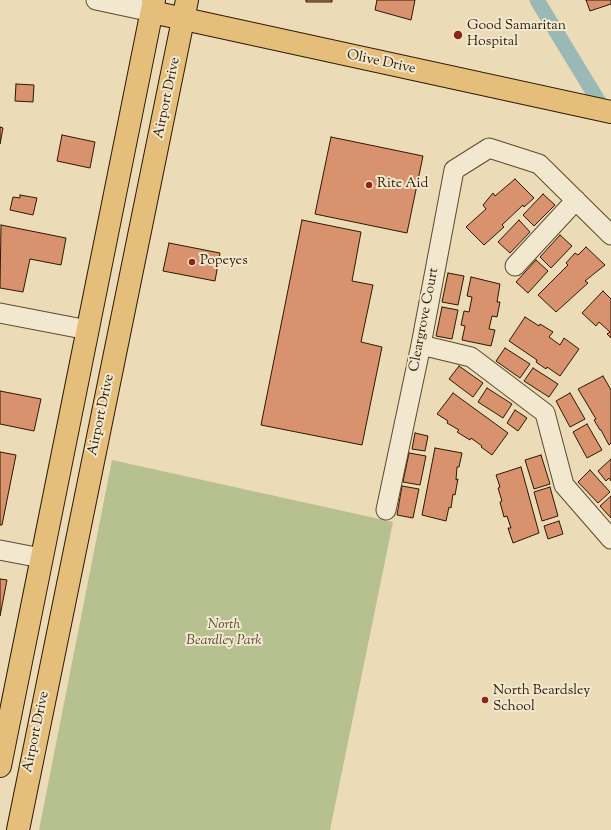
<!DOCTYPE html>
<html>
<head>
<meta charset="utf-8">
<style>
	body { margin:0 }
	canvas { display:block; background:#ebdbb7 }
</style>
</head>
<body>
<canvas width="611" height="830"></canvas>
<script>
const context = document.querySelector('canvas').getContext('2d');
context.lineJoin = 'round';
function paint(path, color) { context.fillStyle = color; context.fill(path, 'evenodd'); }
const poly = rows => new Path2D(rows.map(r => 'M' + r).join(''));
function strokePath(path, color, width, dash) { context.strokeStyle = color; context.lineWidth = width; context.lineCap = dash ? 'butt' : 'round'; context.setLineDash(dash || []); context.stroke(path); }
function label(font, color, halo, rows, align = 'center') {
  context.font = font + ' "Sorts Mill Goudy",serif'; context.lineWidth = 4; context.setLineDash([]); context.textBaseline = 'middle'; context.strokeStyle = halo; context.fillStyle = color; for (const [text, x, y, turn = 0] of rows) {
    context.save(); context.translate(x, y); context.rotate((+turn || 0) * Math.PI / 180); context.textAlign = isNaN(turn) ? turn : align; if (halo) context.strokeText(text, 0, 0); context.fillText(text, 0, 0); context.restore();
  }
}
paint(poly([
	[112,460,393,522,330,830,39,830]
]), '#b7c08f');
strokePath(poly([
	[537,0,607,115]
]), '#9ab9b6', 15);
const building = poly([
	[306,0,332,0,332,2,306,2,306,0],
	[377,0,415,0,411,20,375,10,377,0],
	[586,0,611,0,611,4,590,11,586,0],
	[16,84,34,85,33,102,15,101,16,84],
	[0,127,3,128,0,144,0,127],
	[62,135,95,142,90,168,57,161,62,135],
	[331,137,423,156,407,233,315,214,331,137],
	[515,179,534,198,524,207,523,205,502,225,504,227,484,245,466,227,486,209,483,205,493,193,495,196,515,179],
	[543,194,555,205,534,226,523,215,543,194],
	[20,195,37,198,33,215,10,210,13,197,20,198,20,195],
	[302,220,361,232,352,281,373,285,361,342,382,347,362,445,261,425,302,220],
	[519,220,530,232,510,253,498,242,519,220],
	[1,225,66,238,61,265,30,259,23,292,0,288,1,225],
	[560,235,572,246,551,268,540,257,560,235],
	[169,243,220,253,215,281,163,271,169,243],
	[586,247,605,265,585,281,588,283,556,312,538,295,568,265,566,263,575,253,578,255,586,247],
	[536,260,548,271,528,293,516,282,536,260],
	[448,273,464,276,458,305,442,302,448,273],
	[471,277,500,284,497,302,500,302,497,317,492,316,489,329,495,330,491,346,462,340,465,326,461,325,464,311,469,312,472,297,467,296,471,277],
	[603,291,611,299,611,338,607,334,610,332,599,322,596,326,582,313,603,291],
	[442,307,458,310,452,339,436,336,442,307],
	[525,317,539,326,540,324,553,332,549,337,560,345,564,338,579,349,560,376,547,367,546,369,536,362,537,360,509,341,525,317],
	[505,348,530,364,520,378,496,361,505,348],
	[459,366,483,383,473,397,449,379,459,366],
	[533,368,558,384,549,397,524,381,533,368],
	[603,376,611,390,611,443,609,445,601,430,600,430,594,420,596,419,578,389,603,376],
	[487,388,512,404,503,418,478,402,487,388],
	[0,391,41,399,34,431,0,424,0,391],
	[453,393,508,433,492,455,481,447,482,446,471,438,470,440,457,432,459,430,447,423,448,421,437,414,453,393],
	[570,393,585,419,570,427,556,401,570,393],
	[515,410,527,418,518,431,507,423,515,410],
	[587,424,602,450,587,458,573,432,587,424],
	[415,433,428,436,425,451,412,449,415,433],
	[435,448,462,453,459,467,457,467,456,480,458,479,455,495,453,494,451,508,449,507,446,521,422,515,435,448],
	[0,452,16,455,2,525,0,525,0,452],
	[409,453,426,456,420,485,403,482,409,453],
	[541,455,550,484,534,489,525,460,541,455],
	[611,459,611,481,609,478,606,481,598,471,611,459],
	[521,467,539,533,513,543,508,528,511,528,507,516,504,517,500,502,502,501,498,488,500,487,496,475,521,467],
	[590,470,610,492,598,503,578,482,590,470],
	[402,486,419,489,413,518,397,515,402,486],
	[550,487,558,516,542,521,534,492,550,487],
	[611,496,611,518,600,506,611,496],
	[559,521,563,534,548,539,544,526,559,521],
	[0,579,7,580,0,616,0,579]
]);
paint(building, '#d8926e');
strokePath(building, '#2e1900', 1);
const minor = poly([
	[96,0,152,12],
	[515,266,576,200],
	[0,313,88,330],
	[421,345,471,357,545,413,564,485,611,539],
	[386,510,421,345,454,170,489,148,539,164,611,235],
	[0,550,41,558]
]);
const major = poly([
	[152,12,611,112],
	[0,766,154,0],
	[18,830,187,0]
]);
strokePath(minor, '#5d4a2e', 21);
strokePath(major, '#2e1900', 24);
strokePath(minor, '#f2e8d0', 19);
strokePath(major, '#e6be7c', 22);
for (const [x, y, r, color] of [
	[458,35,5,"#8f2418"],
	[369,185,4,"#8f2418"],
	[192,262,4,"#8f2418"],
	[485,700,4,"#8f2418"]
]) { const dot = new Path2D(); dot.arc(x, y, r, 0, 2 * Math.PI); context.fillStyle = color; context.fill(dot); strokePath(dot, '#f2e8d0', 1.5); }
label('14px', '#2e1900', '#f2e8d0', [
	["Good Samaritan",467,27],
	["Hospital",467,43],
	["Rite Aid",377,185],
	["Popeyes",200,262],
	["North Beardsley",493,692],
	["School",493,708]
], 'left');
label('14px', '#2e1900', '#f2e8d0', [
	["Olive Drive",381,63,12],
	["Airport Drive",168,98,-78],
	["Cleargrove Court",425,320,-79],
	["Airport Drive",102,415,-78],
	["Airport Drive",37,732,-78]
]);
label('italic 14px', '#574b2b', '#f2e8d0', [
	["North",224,626],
	["Beardley Park",224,642]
]);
</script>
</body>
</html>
